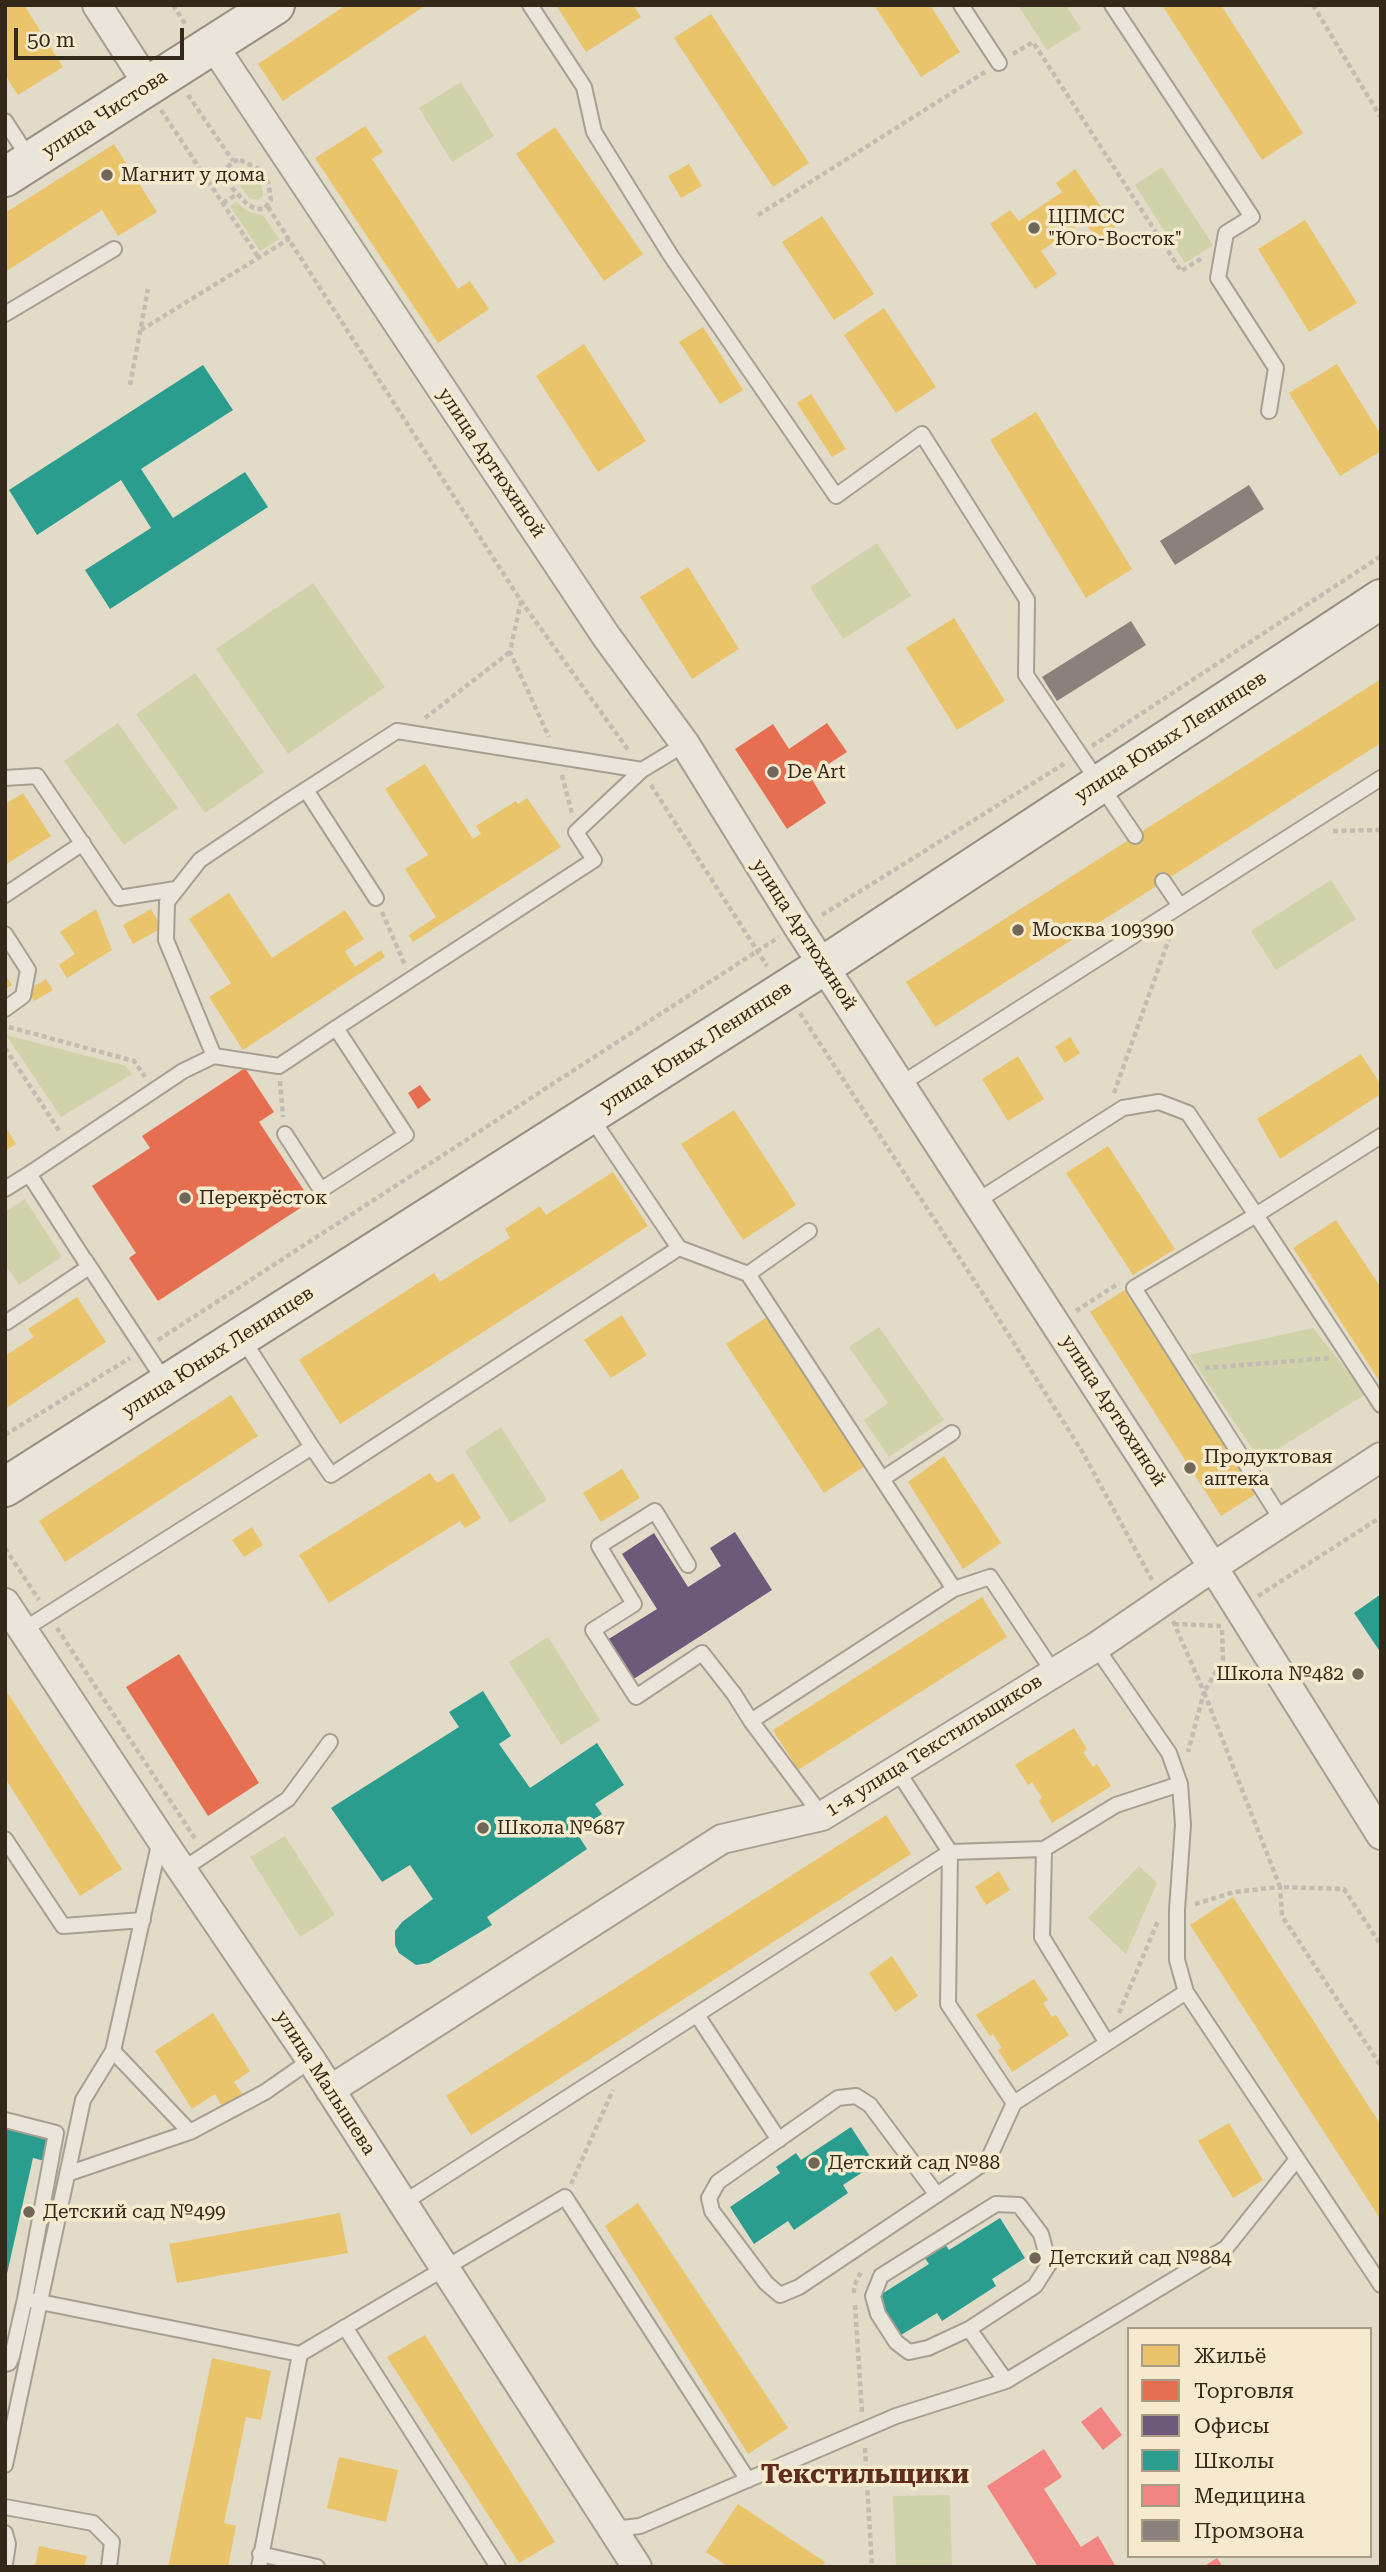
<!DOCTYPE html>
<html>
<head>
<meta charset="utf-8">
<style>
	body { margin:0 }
	#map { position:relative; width:1386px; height:2572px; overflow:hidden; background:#e2dbc8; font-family:"Roboto Serif",serif }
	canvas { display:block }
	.frame { position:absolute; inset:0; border:7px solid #34281b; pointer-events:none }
	.legend { position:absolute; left:1127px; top:2327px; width:245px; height:231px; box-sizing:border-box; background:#f5eacd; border:2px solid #a89c86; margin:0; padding:9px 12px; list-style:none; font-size:21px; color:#34281b }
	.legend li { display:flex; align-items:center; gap:14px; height:35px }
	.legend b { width:35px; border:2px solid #a89c86 }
	.scale { position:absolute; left:14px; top:28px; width:170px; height:32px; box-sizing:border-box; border:4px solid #34281b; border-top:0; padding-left:9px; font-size:21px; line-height:24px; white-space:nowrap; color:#34281b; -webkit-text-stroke:5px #f5eacd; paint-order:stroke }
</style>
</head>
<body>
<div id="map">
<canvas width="1386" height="2572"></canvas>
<div class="frame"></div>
<ul class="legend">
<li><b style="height:19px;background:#e9c46a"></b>Жильё</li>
<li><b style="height:19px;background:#e76f51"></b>Торговля</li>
<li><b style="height:19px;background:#6d597a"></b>Офисы</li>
<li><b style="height:19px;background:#2a9d8f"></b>Школы</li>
<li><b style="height:19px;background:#f28482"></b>Медицина</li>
<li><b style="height:19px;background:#8a817c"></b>Промзона</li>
</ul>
<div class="scale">50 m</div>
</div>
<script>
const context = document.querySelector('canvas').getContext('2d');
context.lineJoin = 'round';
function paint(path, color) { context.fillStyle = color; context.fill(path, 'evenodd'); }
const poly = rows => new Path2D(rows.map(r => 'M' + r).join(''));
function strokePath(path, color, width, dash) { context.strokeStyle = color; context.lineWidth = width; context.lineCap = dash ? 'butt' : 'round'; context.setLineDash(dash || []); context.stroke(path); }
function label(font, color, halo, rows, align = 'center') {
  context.font = font + ' "Roboto Serif",serif'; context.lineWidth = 7; context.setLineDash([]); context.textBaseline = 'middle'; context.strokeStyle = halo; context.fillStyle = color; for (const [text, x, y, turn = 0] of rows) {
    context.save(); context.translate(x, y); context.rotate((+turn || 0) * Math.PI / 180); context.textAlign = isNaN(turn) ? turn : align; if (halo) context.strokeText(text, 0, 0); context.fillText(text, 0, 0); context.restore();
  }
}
paint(poly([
	[1018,5,1066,5,1081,29,1047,50],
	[461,82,494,136,452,162,419,108],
	[1162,167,1213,245,1185,263,1135,185],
	[245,169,257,177,262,187,263,196,258,200,249,198,238,183,239,172],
	[236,202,249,212,263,215,279,239,260,251,230,206],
	[877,543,911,596,843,639,810,587],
	[313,583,385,687,288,754,216,649],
	[195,673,264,772,205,813,136,714],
	[118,723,178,808,124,845,64,761],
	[1331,880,1356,919,1276,970,1251,931],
	[6,1035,126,1066,132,1074,61,1117],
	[25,1199,62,1257,19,1285,5,1264,5,1212],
	[879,1327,944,1420,889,1457,864,1420,888,1403,849,1347],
	[1313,1328,1366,1394,1260,1460,1189,1355],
	[501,1427,547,1500,510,1523,465,1451],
	[548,1637,600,1720,561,1745,509,1662],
	[285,1836,335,1915,300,1937,250,1857],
	[1139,1866,1157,1883,1126,1954,1088,1918],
	[950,2495,952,2567,896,2567,893,2496]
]), '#d0d2aa');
paint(poly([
	[5,5,24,5,63,67,18,95,5,75],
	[346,5,426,5,283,101,258,64],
	[556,5,633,5,641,17,586,52],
	[874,5,930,5,960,52,921,77],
	[1162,5,1221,5,1303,133,1262,160],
	[711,14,809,163,773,187,674,38],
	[365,126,383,152,372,159,458,289,470,281,489,309,438,343,315,158],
	[555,127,643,254,604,281,516,154],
	[114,144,157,212,118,236,102,210,5,272,5,213],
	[689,164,702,186,681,198,668,176],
	[1075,169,1119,233,1100,245,1084,221,1041,251,1057,274,1035,289,990,224,1010,210,1019,221,1062,192,1056,183],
	[822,216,874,294,834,320,782,242],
	[1305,220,1357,303,1309,332,1258,249],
	[884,308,936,387,896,413,844,335],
	[703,327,743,390,720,404,679,342],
	[584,344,646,441,598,472,536,376],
	[1337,364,1381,435,1381,451,1340,476,1289,393],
	[811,394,846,449,832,457,797,403],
	[1036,412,1132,569,1086,598,990,440],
	[688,567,739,649,692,679,640,597],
	[954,618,1005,701,957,730,906,648],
	[1381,679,1381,743,935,1027,906,982],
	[425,764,473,839,481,834,476,826,516,801,518,804,527,798,561,847,413,942,409,935,436,917,405,869,428,855,385,789],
	[23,793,51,836,5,865,5,804],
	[229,893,272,958,345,910,364,939,345,951,355,967,381,950,385,957,243,1050,209,997,231,983,189,919],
	[96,909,112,950,67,978,59,965,75,954,60,932],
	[151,909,162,928,133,944,123,925],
	[5,974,12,985,5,990],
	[46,979,53,990,34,1001,28,990],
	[1070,1037,1080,1053,1065,1063,1055,1047],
	[1361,1054,1381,1085,1381,1094,1280,1159,1257,1119],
	[1018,1056,1044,1099,1008,1121,982,1079],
	[734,1110,796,1205,743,1240,681,1144],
	[5,1126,16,1144,5,1151],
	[1108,1146,1175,1249,1133,1275,1066,1173],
	[613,1172,648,1226,340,1424,299,1360,434,1273,440,1282,510,1238,505,1229,540,1206,546,1215],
	[1336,1220,1381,1288,1381,1383,1293,1248],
	[1128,1288,1259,1492,1221,1516,1090,1312],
	[77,1297,106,1342,5,1409,5,1356,34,1337,28,1329],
	[622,1315,647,1355,611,1378,584,1340],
	[767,1317,865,1466,824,1493,726,1344],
	[231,1395,258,1436,65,1562,39,1521],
	[944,1456,1001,1543,963,1569,908,1482],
	[622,1469,640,1498,601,1522,583,1493],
	[430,1473,437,1483,453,1473,481,1518,465,1528,460,1521,329,1603,299,1555],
	[252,1527,263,1545,244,1557,232,1540],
	[982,1597,1007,1637,798,1770,773,1730],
	[5,1689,122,1869,80,1896,5,1778],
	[1074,1728,1087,1749,1083,1752,1093,1767,1097,1764,1111,1786,1052,1823,1039,1801,1042,1798,1032,1782,1028,1785,1015,1765],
	[886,1815,911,1854,471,2135,446,2096],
	[999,1871,1010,1890,986,1905,975,1887],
	[1233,1897,1381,2125,1381,2220,1190,1925],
	[892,1956,918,1996,895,2012,869,1973],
	[1034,1979,1048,2000,1043,2003,1052,2017,1056,2015,1069,2035,1012,2072,998,2050,1002,2048,993,2034,990,2036,976,2015],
	[213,2013,250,2071,234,2082,243,2095,223,2108,215,2094,192,2109,155,2051],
	[1229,2123,1263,2180,1233,2198,1198,2141],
	[638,2203,788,2428,748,2454,605,2226],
	[340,2213,348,2253,177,2283,169,2244],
	[425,2335,555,2542,519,2563,387,2357],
	[212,2358,271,2371,261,2420,246,2417,224,2523,236,2526,228,2567,168,2567],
	[339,2457,398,2470,386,2522,327,2508],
	[738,2504,825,2562,822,2567,729,2567,706,2552],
	[39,2546,87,2556,84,2567,35,2567]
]), '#e9c46a');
paint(poly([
	[827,723,847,752,810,776,826,803,787,829,735,749,773,724,789,749],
	[245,1068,274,1112,259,1122,311,1201,158,1301,129,1258,136,1253,92,1186,150,1148,142,1136],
	[420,1085,431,1100,418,1109,408,1093],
	[179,1654,259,1783,208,1816,126,1687]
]), '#e76f51');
paint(poly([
	[735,1532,772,1590,632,1680,607,1640,657,1609,622,1554,654,1533,688,1587,721,1566,710,1548]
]), '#6d597a');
paint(poly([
	[203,365,233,410,141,469,173,518,245,472,268,507,110,609,85,570,151,528,121,480,37,535,9,490],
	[1381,1594,1381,1653,1354,1613],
	[483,1691,511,1736,499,1744,530,1788,597,1743,624,1785,595,1804,602,1814,576,1832,587,1849,487,1917,492,1925,429,1963,416,1965,399,1953,395,1945,395,1931,402,1922,433,1899,410,1865,382,1882,331,1808,459,1727,449,1712],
	[5,2125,51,2135,45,2161,33,2158,6,2278],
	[851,2127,875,2164,843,2185,848,2193,794,2230,788,2221,754,2244,730,2207,780,2173,776,2167,796,2153,801,2160],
	[1000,2218,1025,2258,992,2279,996,2286,942,2321,937,2313,901,2335,877,2297,929,2264,924,2257,945,2244,949,2250]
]), '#2a9d8f');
paint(poly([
	[1101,2407,1122,2435,1103,2450,1081,2422],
	[1044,2449,1062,2477,1044,2489,1081,2547,1098,2536,1116,2567,1038,2567,987,2486],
	[1217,2558,1223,2567,1203,2567]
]), '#f28482');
paint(poly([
	[1249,485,1264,509,1175,565,1160,541],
	[1131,621,1146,645,1057,701,1042,677]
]), '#8a817c');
const lane = poly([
	[530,5,584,87,594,132,671,256,836,496,922,434,1027,600,1026,675,1135,836],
	[961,5,999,63],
	[1112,5,1252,217,1226,233,1218,278,1276,368,1269,411],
	[5,121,31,161],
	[5,314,114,249],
	[5,778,37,776,119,898,176,889],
	[306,790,376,898],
	[1163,881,1180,906],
	[5,895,83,843],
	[5,934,28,970,23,996,5,1009],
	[214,1056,279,1066,336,1028],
	[901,1084,1381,778],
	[285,1134,321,1190,406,1135,336,1028,594,860,576,832,642,770],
	[29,1174,183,1071,214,1056,166,940,167,902,200,860,279,807,397,731,642,770,685,744],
	[5,1189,29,1174,89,1267,7,1322,5,1321],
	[977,1201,1123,1108,1159,1102,1188,1113,1256,1215,1381,1136],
	[679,1248,748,1274,954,1589,990,1577,1054,1673],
	[85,1260,166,1383],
	[748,1274,809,1231],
	[312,1447,331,1475,679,1248,590,1116],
	[882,1479,952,1433],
	[1283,1522,1134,1288,1256,1215,1381,1405],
	[688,1565,655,1511,599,1546,634,1604,593,1630,636,1697,702,1653,734,1694,751,1721],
	[23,1630,312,1447,242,1338],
	[1096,1647,1169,1753,1180,1784,1183,1825,1177,1910,1177,1960,1186,1992,1381,2285],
	[897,1770,950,1852,948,2004,1014,2103,1186,1992],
	[822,1816,751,1721,954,1589],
	[5,1839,63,1926,143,1920],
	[1044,1849,1042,1937,1107,2043],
	[182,1870,288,1799,330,1742],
	[697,2015,779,2140],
	[113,2051,190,2132,265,2092,311,2060],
	[5,2120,56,2133,25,2299,12,2356,9,2363,5,2364],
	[67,2174,190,2132],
	[937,2195,870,2105,856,2096,838,2098,718,2182,709,2198,712,2211,766,2283,780,2295,799,2287,965,2176,988,2160,1014,2103],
	[403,2203,950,1852,1044,1849,1116,1805,1180,1784],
	[25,2299,300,2354,565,2197,748,2480],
	[345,2327,498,2567],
	[969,2329,928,2348,909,2352,896,2342,878,2314,873,2296,881,2276,996,2204,1019,2205,1041,2234,1049,2264,1035,2286,969,2329,1006,2381],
	[5,2465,83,2100,113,2051,160,1840],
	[5,2507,93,2523,112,2542,109,2567],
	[613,2529,640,2526,896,2416,1006,2381,1226,2248,1297,2159],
	[5,2533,8,2544,5,2564],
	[260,2554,317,2567],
	[259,2567,300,2354]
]);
const street = poly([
	[97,5,149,86],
	[213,45,606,636,685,744,797,925,1213,1567,1381,1835],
	[5,1603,161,1839,311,2060,637,2567],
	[330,2090,722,1839,822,1816,1096,1647,1213,1567,1381,1457]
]);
const secondary = poly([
	[5,177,275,5],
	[5,1487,823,966,1381,599]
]);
strokePath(lane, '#a7a092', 18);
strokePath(street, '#a7a092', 32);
strokePath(secondary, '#968f82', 42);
strokePath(poly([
	[173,5,186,25],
	[1313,5,1381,118],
	[1013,54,1033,42,1181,271,1204,257],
	[188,95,233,161],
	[161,110,259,258],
	[240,160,259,169,268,182,271,200,264,209,257,209,248,205,232,188,228,167,233,161,240,160],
	[223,203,236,195],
	[268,207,521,601,629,751],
	[758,215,985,72],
	[141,330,289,239],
	[130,385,148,289],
	[521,601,510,652,549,737],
	[425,718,510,652],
	[1092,746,1381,556],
	[562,775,572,814],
	[651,785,767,966],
	[1333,831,1381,830],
	[382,912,405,965],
	[822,915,1067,762],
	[800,1013,983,1294,1083,1453,1152,1580],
	[9,1027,134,1061,145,1077],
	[5,1048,60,1132],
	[280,1081,283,1117],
	[1114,1093,1171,933],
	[1076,1311,1119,1283],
	[158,1340,779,937],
	[1205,1368,1332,1358],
	[5,1435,130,1358],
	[5,1548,39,1600],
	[1258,1596,1381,1517],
	[1173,1621,1204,1692,1188,1752],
	[1174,1624,1221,1626],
	[57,1628,196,1840],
	[1222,1630,1223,1660,1204,1692,1280,1887,1344,1889,1381,1945],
	[1195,1904,1234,1892,1280,1887,1282,1916,1381,2066],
	[1119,2013,1158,1921],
	[571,2184,613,2090],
	[854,2293,854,2286,861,2272],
	[855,2305,862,2412],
	[865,2448,872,2567]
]), '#c2bcb2', 4.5, [5, 3.5]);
strokePath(lane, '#eae5da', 14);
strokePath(street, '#eae5da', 28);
strokePath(secondary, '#eae5da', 38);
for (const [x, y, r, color] of [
	[107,175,7,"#716758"],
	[1034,228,7,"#716758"],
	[773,772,7,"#716758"],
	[1018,930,7,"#716758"],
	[185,1198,7,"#716758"],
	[1190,1468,7,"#716758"],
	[1358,1674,7,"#716758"],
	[483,1828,7,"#716758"],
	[814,2163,7,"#716758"],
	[29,2212,7,"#716758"],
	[1035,2258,7,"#716758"]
]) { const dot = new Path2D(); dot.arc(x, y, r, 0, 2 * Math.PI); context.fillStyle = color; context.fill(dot); strokePath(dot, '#f5eacd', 2.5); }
label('19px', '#34281b', '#f5eacd', [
	["улица Чистова",105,114,-33],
	["улица Артюхиной",491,463,56],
	["улица Юных Ленинцев",1171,737,-33],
	["улица Артюхиной",804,935,57],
	["улица Юных Ленинцев",696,1047,-33],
	["улица Юных Ленинцев",218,1352,-33],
	["улица Артюхиной",1113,1411,57],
	["1-я улица Текстильщиков",934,1746,-32],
	["улица Малышева",325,2083,57]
]);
label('19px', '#34281b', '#f5eacd', [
	["Магнит у дома",121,175],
	["ЦПМСС",1048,217],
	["\"Юго-Восток\"",1048,239],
	["De Art",787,772],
	["Москва 109390",1032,930],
	["Перекрёсток",199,1198],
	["Продуктовая",1204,1457],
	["аптека",1204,1479],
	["Школа №482",1344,1674,"right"],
	["Школа №687",497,1828],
	["Детский сад №88",828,2163],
	["Детский сад №499",43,2212],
	["Детский сад №884",1049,2258]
], 'left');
label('bold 26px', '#602c1b', '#f5eacd', [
	["Текстильщики",865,2475]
]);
</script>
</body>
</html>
